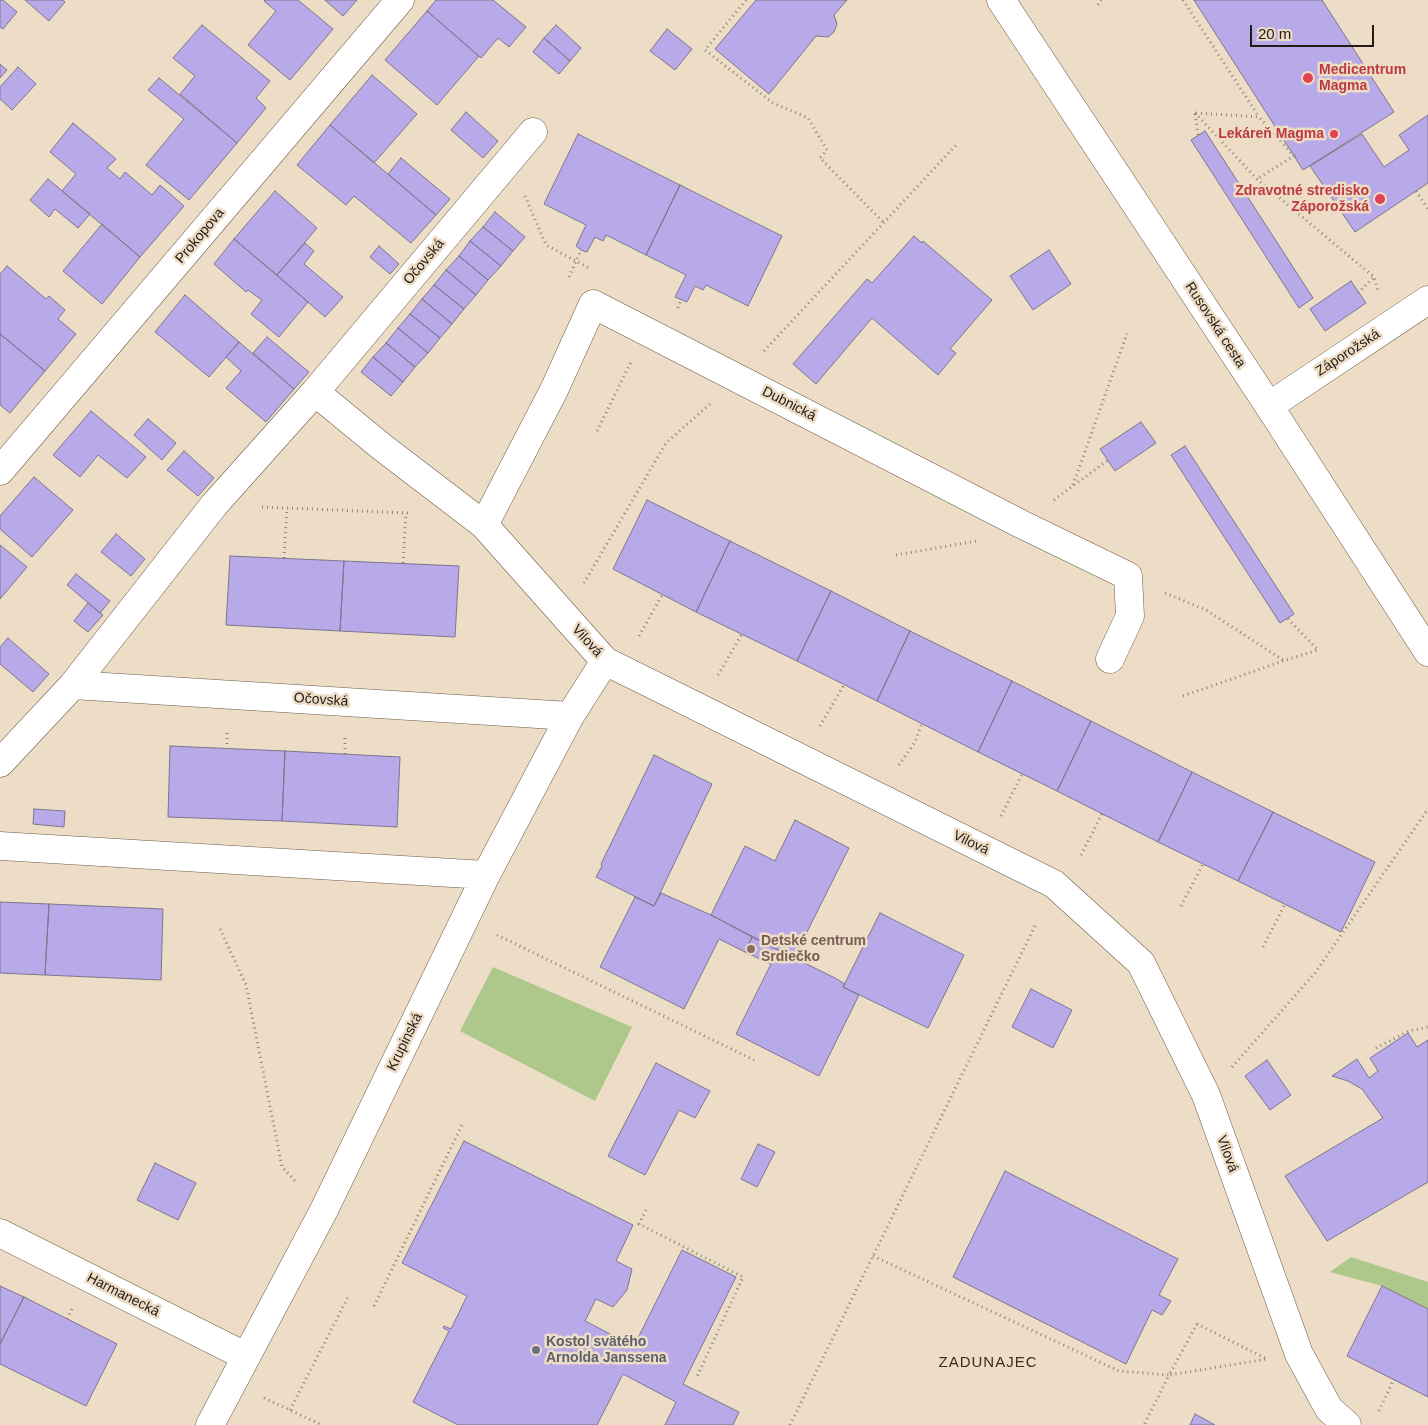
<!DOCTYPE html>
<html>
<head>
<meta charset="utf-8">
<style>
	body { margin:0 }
	#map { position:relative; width:1428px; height:1425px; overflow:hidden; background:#eddcc6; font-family:Helvetica,sans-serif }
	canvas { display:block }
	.scale { position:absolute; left:1250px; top:25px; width:124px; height:22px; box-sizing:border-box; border:2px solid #221c14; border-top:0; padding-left:6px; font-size:15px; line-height:18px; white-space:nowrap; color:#221c14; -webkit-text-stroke:4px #eddcc6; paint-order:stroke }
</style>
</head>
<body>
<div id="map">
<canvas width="1428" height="1425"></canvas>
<div class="scale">20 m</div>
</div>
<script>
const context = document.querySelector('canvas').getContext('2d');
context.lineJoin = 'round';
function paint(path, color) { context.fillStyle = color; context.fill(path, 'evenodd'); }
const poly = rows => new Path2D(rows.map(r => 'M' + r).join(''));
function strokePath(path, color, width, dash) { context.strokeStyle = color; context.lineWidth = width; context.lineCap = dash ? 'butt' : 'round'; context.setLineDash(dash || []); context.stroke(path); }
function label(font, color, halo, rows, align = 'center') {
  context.font = font + ' Helvetica,sans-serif'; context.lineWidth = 5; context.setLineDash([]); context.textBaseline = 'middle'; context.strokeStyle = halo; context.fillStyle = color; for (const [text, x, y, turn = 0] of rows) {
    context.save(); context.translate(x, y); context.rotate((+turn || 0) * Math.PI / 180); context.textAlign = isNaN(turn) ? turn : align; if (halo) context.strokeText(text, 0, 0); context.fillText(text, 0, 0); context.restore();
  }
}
paint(poly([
	[493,967,632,1027,595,1101,460,1031],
	[1351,1257,1428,1282,1428,1309,1382,1286,1330,1272]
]), '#aec78a');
const building = poly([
	[0,0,3,0,17,12,3,29,0,27,0,0],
	[25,0,63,0,65,2,49,21,25,0],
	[265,0,298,0,333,29,290,80,248,45,276,11,264,1,265,0],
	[325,0,357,0,343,16,325,0],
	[436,0,493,0,526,27,509,47,498,38,481,58,427,11,436,0],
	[756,0,847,0,834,15,837,24,834,32,828,37,816,36,769,94,715,49,756,0],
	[1194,0,1322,0,1394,112,1303,170,1194,0],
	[427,11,479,56,437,105,385,60,427,11],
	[202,25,270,81,256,98,266,108,237,143,180,94,195,76,173,58,202,25],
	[556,25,581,48,570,61,544,38,556,25],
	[667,29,692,49,675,70,650,51,667,29],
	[544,38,570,61,559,74,533,52,544,38],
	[0,64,7,70,0,78,0,64],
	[18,67,36,84,12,110,0,99,0,87,18,67],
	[372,75,417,114,374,163,330,125,372,75],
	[159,78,237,143,189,200,146,165,184,119,148,90,159,78],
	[466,112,498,141,483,158,451,130,466,112],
	[1428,115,1428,183,1355,232,1310,166,1362,134,1384,167,1409,150,1399,135,1428,115],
	[73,123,116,159,107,168,120,179,125,172,152,195,160,185,184,206,140,257,62,191,76,174,50,152,73,123],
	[330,125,436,215,411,243,354,196,346,205,297,165,330,125],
	[1205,131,1313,298,1299,308,1191,140,1205,131],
	[578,134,680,185,646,255,606,235,603,241,595,237,587,252,581,250,576,246,586,225,544,204,578,134],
	[401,158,450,199,436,215,388,174,401,158],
	[48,179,90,214,78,228,55,209,49,217,30,200,48,179],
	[680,185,782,236,748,306,706,285,703,290,695,286,687,302,675,297,686,275,646,255,680,185],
	[275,191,317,228,277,275,234,239,275,191],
	[495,212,525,237,513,251,483,227,495,212],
	[102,224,140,257,102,304,63,271,102,224],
	[483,227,513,251,501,266,470,241,483,227],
	[914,236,922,243,923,241,992,300,950,349,956,353,938,375,872,318,816,384,793,364,867,279,872,283,914,236],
	[234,239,308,302,279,337,251,314,262,300,248,290,246,292,214,264,234,239],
	[470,241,501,266,488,280,459,256,470,241],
	[305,243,314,251,304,264,343,297,325,317,277,275,305,243],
	[379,246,399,264,390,274,370,257,379,246],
	[1049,250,1071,284,1033,310,1010,276,1049,250],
	[459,256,488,280,476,295,446,270,459,256],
	[7,266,46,299,49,296,65,310,58,319,76,334,45,371,0,334,0,274,7,266],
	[446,270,476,295,464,309,434,285,446,270],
	[1351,281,1366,303,1325,331,1310,309,1351,281],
	[434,285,464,309,452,324,422,299,434,285],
	[185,295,239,342,209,377,155,332,185,295],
	[422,299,452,324,440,338,410,314,422,299],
	[410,314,440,338,428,353,398,328,410,314],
	[398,328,428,353,415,367,386,343,398,328],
	[0,334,45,371,10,413,0,405,0,334],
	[267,337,309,372,294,389,253,353,267,337],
	[239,342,294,389,266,422,226,388,241,371,226,357,239,342],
	[386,343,415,367,403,382,373,357,386,343],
	[373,357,403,382,391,396,361,372,373,357],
	[91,411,146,457,127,478,98,455,80,477,53,455,91,411],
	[148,419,176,443,162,460,134,435,148,419],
	[1141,422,1156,443,1115,471,1100,449,1141,422],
	[1185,446,1294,614,1280,623,1171,455,1185,446],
	[184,451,214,478,198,496,167,470,184,451],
	[34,477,73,510,32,557,0,529,0,516,34,477],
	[647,500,730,541,696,612,613,569,647,500],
	[116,534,145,559,131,576,101,552,116,534],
	[730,541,831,591,797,661,696,612,730,541],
	[0,545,27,567,0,599,0,545],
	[230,556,344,561,340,631,226,625,230,556],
	[344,561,459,566,455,637,340,631,344,561],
	[76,574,110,601,100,613,67,585,76,574],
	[831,591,910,631,877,701,797,661,831,591],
	[88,603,103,615,88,632,74,621,88,603],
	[910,631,1012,681,978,752,877,701,910,631],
	[8,638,49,674,33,692,0,664,0,647,8,638],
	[1012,681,1091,721,1057,791,978,752,1012,681],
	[1091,721,1192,772,1158,842,1057,791,1091,721],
	[170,746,285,751,282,821,168,817,170,746],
	[285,751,400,757,397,827,282,821,285,751],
	[654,755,712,784,654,906,596,877,602,866,601,864,654,755],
	[1192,772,1273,812,1238,881,1158,842,1192,772],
	[34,809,65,811,64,827,33,824,34,809],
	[1273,812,1375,862,1341,932,1238,881,1273,812],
	[795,820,849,848,794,958,711,915,745,846,775,861,795,820],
	[661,893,711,915,752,937,745,952,719,939,684,1009,600,967,635,897,654,906,661,893],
	[0,902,49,904,45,975,0,973,0,902],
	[49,904,163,909,161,980,45,975,49,904],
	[880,913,964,955,928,1028,843,987,880,913],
	[752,937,835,978,845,984,843,987,859,995,819,1076,736,1034,771,964,745,952,752,937],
	[1031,989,1072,1010,1053,1048,1012,1027,1031,989],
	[1408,1033,1417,1047,1428,1040,1428,1182,1327,1241,1285,1176,1383,1118,1362,1089,1348,1081,1332,1076,1357,1059,1369,1078,1378,1071,1370,1058,1408,1033],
	[1267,1060,1291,1095,1270,1110,1245,1076,1267,1060],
	[656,1063,710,1091,695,1118,679,1110,645,1175,608,1156,656,1063],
	[464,1141,633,1225,616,1261,632,1269,627,1290,613,1307,596,1299,585,1321,634,1346,682,1250,736,1277,683,1384,739,1412,733,1425,665,1425,676,1402,623,1374,597,1425,458,1425,413,1402,449,1331,443,1328,444,1326,451,1329,467,1296,402,1263,464,1141],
	[758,1144,775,1152,757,1187,741,1179,758,1144],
	[155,1163,196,1183,178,1220,137,1200,155,1163],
	[1005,1171,1178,1259,1159,1295,1171,1301,1162,1315,1152,1310,1126,1364,953,1277,1005,1171],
	[0,1286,24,1297,0,1344,0,1286],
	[1382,1286,1428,1309,1428,1397,1347,1356,1382,1286],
	[24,1297,117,1344,86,1406,0,1364,0,1344,24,1297],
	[1195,1414,1215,1425,1190,1425,1195,1414]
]);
paint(building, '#b8aae9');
strokePath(building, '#7b768d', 1);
const street = poly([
	[315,392,533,132],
	[1269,406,1428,300],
	[0,471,400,0],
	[484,525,554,390,593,304,1021,524,1128,576,1130,616,1110,659],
	[73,685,570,716],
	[0,763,73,685,214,505,315,392,382,447,484,525,605,661,1054,884,1141,963,1206,1095,1299,1354,1329,1409,1347,1425],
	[0,846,486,875],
	[0,1233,245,1356],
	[210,1425,324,1210,486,875,570,716,605,661]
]);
const secondary = poly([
	[1001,0,1269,406,1428,652]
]);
strokePath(street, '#6b5d49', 29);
strokePath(secondary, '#6b5d49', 29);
strokePath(poly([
	[746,0,705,50,773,103,808,118,827,150,820,158,884,223],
	[1183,0,1259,117],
	[1098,5,1101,0],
	[1195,113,1257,179,1374,277,1378,291],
	[1196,113,1259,117,1294,156,1257,179],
	[1195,114,1198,135],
	[1416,191,1428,209],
	[525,196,546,245,589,268],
	[569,277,581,250],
	[1358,293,1374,277],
	[678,308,681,299],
	[764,351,958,143],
	[597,431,631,362],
	[1073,485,1128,331],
	[1054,500,1108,460],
	[262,507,408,513],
	[896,555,976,541],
	[284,558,287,508],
	[403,563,406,513],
	[584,583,666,443,710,404],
	[1165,593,1206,610,1283,660],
	[639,636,662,595],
	[718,675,742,634],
	[1183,696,1283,661,1318,650,1287,618],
	[820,726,844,685],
	[227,749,227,730],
	[345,754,345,738],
	[899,765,915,742,922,723],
	[1001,816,1022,774],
	[1081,855,1102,814],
	[1181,906,1203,864],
	[220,929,246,985,282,1167,297,1183],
	[497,935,754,1060],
	[1263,947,1285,904],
	[1376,1048,1409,1031,1428,1027],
	[1232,1067,1315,973,1428,809],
	[646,1210,639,1224,743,1277,696,1379],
	[873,1256,1119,1371,1169,1375,1144,1425],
	[374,1306,463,1123],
	[67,1319,72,1309],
	[1197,1324,1267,1359,1169,1375,1197,1324],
	[264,1398,322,1425],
	[290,1410,349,1295],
	[1379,1411,1394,1379],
	[790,1425,1035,926]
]), '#8e8373', 3, [1, 4]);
strokePath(street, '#fff', 28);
strokePath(secondary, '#fff', 28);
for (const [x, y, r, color] of [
	[1308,78,6,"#e0444e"],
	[1334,134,5,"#e0444e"],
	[1380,199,6,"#e0444e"],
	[751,949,5,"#8d6e63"],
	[536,1350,5,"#6b7280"]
]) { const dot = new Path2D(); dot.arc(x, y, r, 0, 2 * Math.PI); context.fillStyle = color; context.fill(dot); strokePath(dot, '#eddcc6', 2); }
label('bold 14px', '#be3a42', '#eddcc6', [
	["Medicentrum",1319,70,"left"],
	["Magma",1319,86,"left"],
	["Lekáreň Magma",1324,134],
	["Zdravotné stredisko",1369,191],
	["Záporožská",1369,207]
], 'right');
label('14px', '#221c14', '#eddcc6', [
	["Prokopova",200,236,-50],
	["Očovská",424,262,-50],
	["Rusovská cesta",1215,325,57],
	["Záporožská",1348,353,-33],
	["Dubnická",789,404,27],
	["Vilová",587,641,48],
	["Očovská",321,700,4],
	["Vilová",971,843,26],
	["Krupinská",405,1042,-64],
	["Vilová",1227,1154,70],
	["Harmanecká",123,1295,27]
]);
label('bold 14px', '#785e54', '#eddcc6', [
	["Detské centrum",761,941],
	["Srdiečko",761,957]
], 'left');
label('bold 14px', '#5b616d', '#eddcc6', [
	["Kostol svätého",546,1342],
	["Arnolda Janssena",546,1358]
], 'left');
context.letterSpacing = '1px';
label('15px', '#3b2e1c', '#eddcc6', [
	["ZADUNAJEC",988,1363]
]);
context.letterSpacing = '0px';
</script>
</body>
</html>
